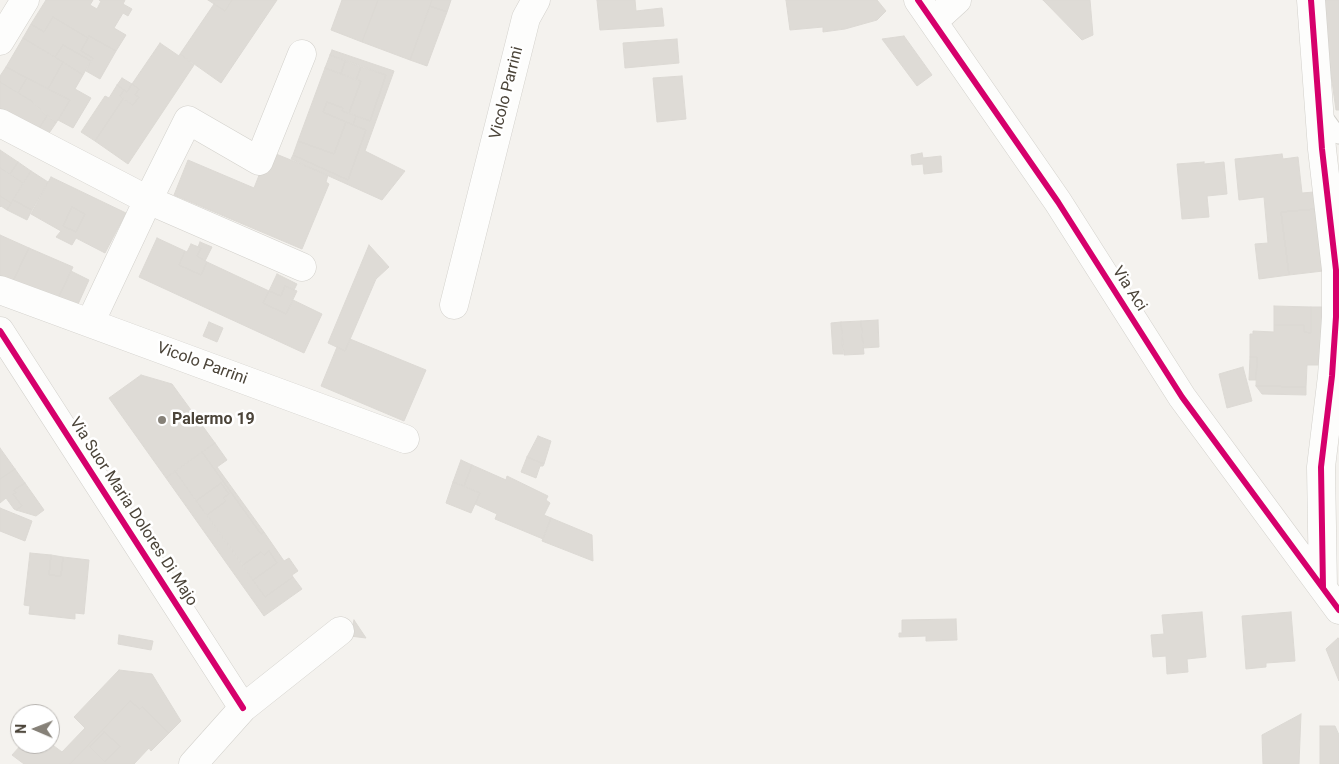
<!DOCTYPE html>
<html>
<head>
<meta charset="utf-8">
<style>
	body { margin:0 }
	#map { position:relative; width:1339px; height:764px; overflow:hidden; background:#f4f2ee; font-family:Roboto,sans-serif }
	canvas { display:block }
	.north { position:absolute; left:10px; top:704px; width:50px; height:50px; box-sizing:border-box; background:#fff; border:1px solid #b7b4b0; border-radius:50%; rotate:271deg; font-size:14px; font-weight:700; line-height:20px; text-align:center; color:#4b4439 }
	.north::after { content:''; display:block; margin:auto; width:18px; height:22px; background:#868178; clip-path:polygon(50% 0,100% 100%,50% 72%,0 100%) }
</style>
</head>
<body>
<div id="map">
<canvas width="1339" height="764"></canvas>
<div class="north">N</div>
</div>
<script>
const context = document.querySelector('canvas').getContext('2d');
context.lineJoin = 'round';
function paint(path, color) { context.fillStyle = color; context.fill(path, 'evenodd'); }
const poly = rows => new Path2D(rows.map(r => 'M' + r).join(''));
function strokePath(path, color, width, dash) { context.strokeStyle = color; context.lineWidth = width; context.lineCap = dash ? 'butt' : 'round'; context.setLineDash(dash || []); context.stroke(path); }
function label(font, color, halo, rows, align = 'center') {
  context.font = font + ' Roboto,sans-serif'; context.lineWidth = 5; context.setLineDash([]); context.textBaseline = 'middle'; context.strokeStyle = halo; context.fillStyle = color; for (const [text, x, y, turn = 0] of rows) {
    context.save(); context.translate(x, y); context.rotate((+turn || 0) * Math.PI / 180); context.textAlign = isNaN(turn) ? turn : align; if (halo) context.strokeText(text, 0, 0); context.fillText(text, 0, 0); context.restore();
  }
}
const building = poly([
	[46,0,93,0,90,5,97,9,101,1,99,0,125,0,123,4,132,9,128,16,123,13,114,28,126,35,116,51,89,36,88,38,53,17,44,32,31,24,46,0],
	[208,0,232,0,225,11,208,0],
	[232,0,277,0,221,83,180,54,214,4,225,11,232,0],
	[342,0,378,0,362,42,331,30,342,0],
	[378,0,432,0,410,60,362,42,378,0],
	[432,0,451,0,447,12,430,6,432,0],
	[597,0,635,0,636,11,662,8,664,26,600,30,597,0],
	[786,0,877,0,886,11,877,20,845,29,823,32,823,27,790,30,786,0],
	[1043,0,1090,0,1093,35,1082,40,1043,0],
	[1324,0,1339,0,1339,110,1336,110,1324,24,1324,0],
	[430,6,447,12,427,66,410,60,430,6],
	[53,17,88,38,81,51,93,58,91,61,63,45,55,57,23,38,31,24,44,32,53,17],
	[89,36,116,51,100,79,86,71,93,58,81,51,89,36],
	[904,36,932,75,917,86,882,39,904,36],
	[23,38,63,62,48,89,6,67,23,38],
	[677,39,679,63,625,68,623,43,677,39],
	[160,43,179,56,180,54,194,65,128,164,95,141,123,99,133,105,139,97,135,95,139,89,132,84,160,43],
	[63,45,91,61,83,75,55,57,63,45],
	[332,50,394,71,365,151,405,171,382,200,291,159,293,155,348,180,366,130,353,125,356,116,370,121,386,75,330,55,332,50],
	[330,55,345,61,341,74,325,68,330,55],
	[345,61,361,67,356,80,341,74,345,61],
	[63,62,83,75,75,89,91,98,73,128,58,120,70,100,48,89,63,62],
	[6,67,27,78,18,93,0,82,0,76,6,67],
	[361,67,386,75,370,121,349,113,361,81,356,80,361,67],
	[325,68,361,81,349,113,342,111,343,108,327,102,323,112,346,122,334,154,298,141,325,68],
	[682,76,686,119,657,122,653,78,682,76],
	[27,78,70,100,56,123,30,100,18,93,27,78],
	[122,78,132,84,127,92,117,85,122,78],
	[0,82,30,100,47,116,36,133,0,110,0,82],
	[132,84,139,89,135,95,139,97,133,105,120,96,124,90,127,92,132,84],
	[117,85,124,90,120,96,123,99,95,141,81,132,105,96,109,98,117,85],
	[327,102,343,108,342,111,356,116,353,125,323,112,327,102],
	[47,116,56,123,45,139,36,133,47,116],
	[346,122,366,130,348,180,293,155,298,141,334,154,346,122],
	[0,150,18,162,10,174,0,168,0,150],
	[271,152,328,175,326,182,329,184,302,249,174,195,188,160,254,188,267,155,271,152],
	[922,153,923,158,941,156,942,172,924,174,923,164,912,165,911,155,922,153],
	[1282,154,1283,159,1298,157,1302,193,1314,192,1316,209,1281,212,1289,275,1259,279,1255,244,1268,243,1264,197,1239,200,1235,159,1282,154],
	[18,162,31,171,23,183,10,174,18,162],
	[1204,162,1204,164,1224,162,1227,194,1207,196,1209,217,1182,219,1177,164,1204,162],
	[0,168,23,183,11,203,0,196,0,168],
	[31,171,48,182,32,210,13,200,31,171],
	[51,177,126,213,105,253,76,238,72,245,56,237,61,231,31,214,51,177],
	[72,207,85,214,76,232,63,226,72,207],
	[0,196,11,203,7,210,1,206,0,207,0,196],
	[13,200,32,210,27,220,7,210,13,200],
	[72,207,85,214,76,232,63,226,72,207],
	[1316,209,1323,271,1289,275,1281,212,1316,209],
	[0,235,29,248,10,287,0,283,0,235],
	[157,238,185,251,179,265,201,275,207,262,269,291,263,303,286,314,293,300,322,314,304,353,139,277,157,238],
	[200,242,212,247,205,261,197,256,201,248,198,247,200,242],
	[191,244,201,248,197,256,207,262,201,275,179,265,185,251,187,252,191,244],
	[369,245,389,267,376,279,345,351,328,343,369,245],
	[29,248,73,267,54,307,10,287,29,248],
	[71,271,89,280,74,313,55,305,71,271],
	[277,274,297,284,294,290,285,286,281,296,269,291,277,274],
	[285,286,297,291,286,314,263,303,269,291,281,296,285,286],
	[1274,306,1311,307,1311,333,1304,332,1304,325,1274,325,1274,306],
	[1311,307,1325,307,1324,365,1307,365,1306,387,1256,386,1257,357,1250,357,1250,334,1253,334,1253,331,1274,332,1274,325,1304,325,1304,332,1311,333,1311,307],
	[878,320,879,347,863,348,861,321,878,320],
	[861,321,864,354,844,355,841,322,861,321],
	[209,322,223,328,217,342,203,336,209,322],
	[841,322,843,354,833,354,831,323,841,322],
	[350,339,426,370,404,421,321,386,337,347,345,351,350,339],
	[1250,357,1257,357,1256,380,1249,380,1250,357],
	[1243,367,1252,401,1227,408,1219,374,1243,367],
	[141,375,172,384,215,443,166,478,109,398,141,375],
	[1256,386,1306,387,1306,395,1262,394,1256,386],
	[538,436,551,441,544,464,527,457,538,436],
	[215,443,227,460,217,467,264,532,261,534,202,452,215,443],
	[0,448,15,469,0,479,0,448],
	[202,452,261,534,264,532,284,561,289,558,298,571,292,575,293,577,265,597,253,580,277,563,269,551,264,555,261,552,243,565,207,515,226,501,223,498,229,494,221,483,196,501,175,471,202,452],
	[527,457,544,464,543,466,540,466,536,478,521,472,527,457],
	[461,460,472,465,464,486,453,482,461,460],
	[472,465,506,480,507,476,548,496,546,500,550,503,544,515,551,518,543,539,495,519,497,514,475,504,480,493,464,486,472,465],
	[15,469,25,483,14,490,16,493,13,494,22,506,16,510,14,509,6,498,0,503,0,479,15,469],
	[175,471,265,597,293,577,302,589,264,616,166,478,175,471],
	[453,482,480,493,471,513,446,503,453,482],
	[25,483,44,510,36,516,16,510,22,506,13,494,16,493,14,490,25,483],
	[221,483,229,494,223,498,226,501,207,515,196,501,221,483],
	[0,508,32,521,25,541,0,531,0,508],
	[551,518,592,535,593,561,542,541,551,518],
	[269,551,277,563,253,580,243,565,261,552,264,555,269,551],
	[30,553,51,555,49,575,61,576,63,557,89,560,84,614,75,613,75,619,29,614,30,606,24,605,30,553],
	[51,555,63,557,61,576,49,575,51,555],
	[1202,612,1206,657,1187,659,1188,672,1167,674,1166,656,1153,657,1151,635,1164,634,1162,615,1202,612],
	[1291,612,1295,661,1266,663,1266,667,1246,669,1242,616,1291,612],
	[956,619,957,640,926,641,926,636,899,637,899,633,902,633,902,620,956,619],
	[354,620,366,638,350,636,354,620],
	[119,635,153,641,151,650,118,644,119,635],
	[1338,638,1339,639,1339,681,1326,649,1338,638],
	[119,670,152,674,181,721,169,733,142,707,140,709,130,701,70,764,24,764,12,755,22,744,50,743,62,752,85,728,74,717,119,670],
	[130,701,140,709,142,707,169,733,151,751,149,748,134,764,70,764,130,701],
	[104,732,120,746,105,762,90,747,104,732],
	[1301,714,1299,764,1263,764,1262,735,1301,714],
	[1320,726,1335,726,1339,735,1339,764,1320,764,1320,726],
	[104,732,120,746,105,762,90,747,104,732]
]);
paint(building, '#dedbd6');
strokePath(building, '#dcd9d4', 1);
const service = poly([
	[1323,114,1339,136]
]);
const minor = poly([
	[918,0,1058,202,1182,397,1339,610],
	[1311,0,1322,149,1336,270,1336,317,1332,376,1321,467,1323,588],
	[934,21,957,0],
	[0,41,25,0],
	[0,123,148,200,302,267],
	[0,290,405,439],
	[454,305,526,18,536,0],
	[90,323,148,200,188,120,259,161,302,54],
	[0,331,243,708],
	[193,764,243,708,340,631]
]);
strokePath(service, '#d2d0cb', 17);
strokePath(minor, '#d2d0cb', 29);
strokePath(service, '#fdfdfc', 15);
strokePath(minor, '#fdfdfc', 28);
strokePath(poly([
	[918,0,1058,202,1182,397,1339,610],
	[1311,0,1322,149,1336,270,1336,317,1332,376,1321,467,1323,588],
	[0,331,243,708]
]), '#d6006c', 6);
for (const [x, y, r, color] of [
	[162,420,5,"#868178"]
]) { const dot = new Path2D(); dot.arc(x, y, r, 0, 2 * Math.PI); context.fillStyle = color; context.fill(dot); strokePath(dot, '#fff', 2); }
label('16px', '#4b4439', '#fff', [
	["Vicolo Parrini",507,93,-76],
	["Via Aci",1129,289,57],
	["Vicolo Parrini",202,364,20],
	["Via Suor Maria Dolores Di Majo",133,512,57]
]);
label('bold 16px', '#4b4439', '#fff', [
	["Palermo 19",172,420]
], 'left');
</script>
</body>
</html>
